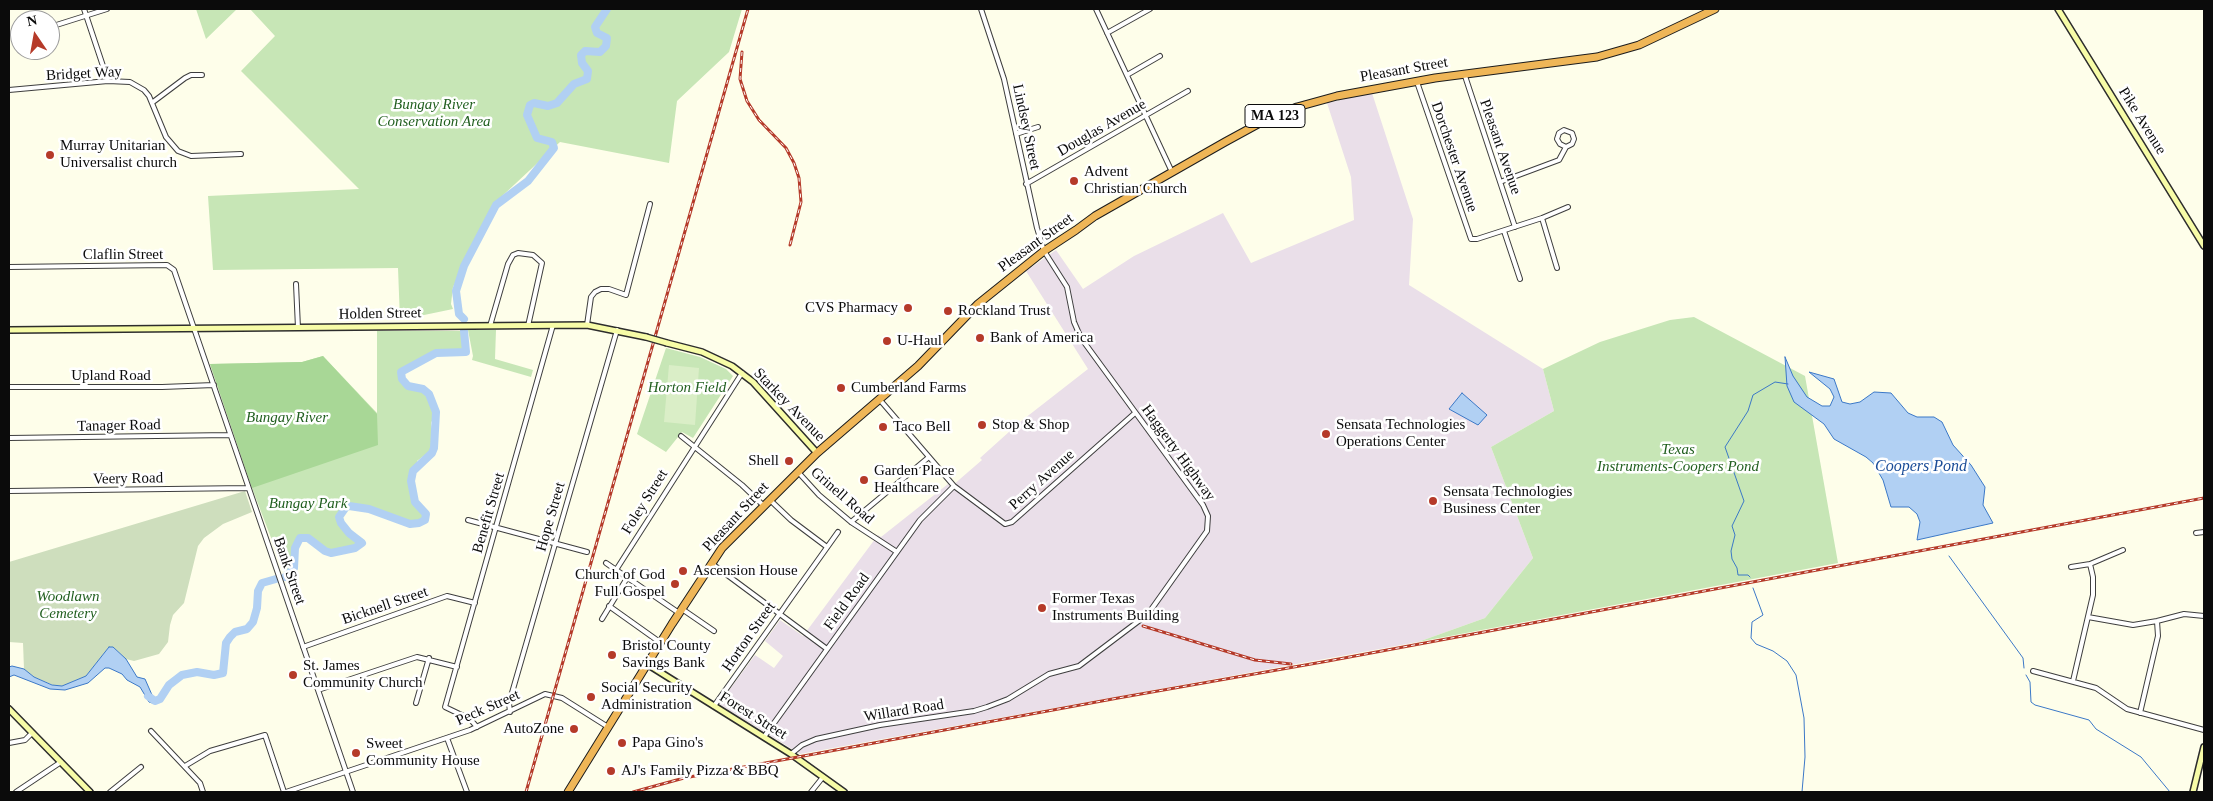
<!DOCTYPE html>
<html>
<head>
<meta charset="utf-8">
<style>
	body { margin:0 }
	#map { position:relative; width:2213px; height:801px; overflow:hidden; background:#fefeea; font-family:Georgia,serif }
	canvas { display:block }
	.frame { position:absolute; inset:0; border:10px solid #0b0b0b; pointer-events:none }
	.north { position:absolute; left:10px; top:10px; width:50px; height:50px; box-sizing:border-box; background:#fff; border:1px solid #9d9d9d; border-radius:50%; rotate:348deg; font-size:14px; font-weight:700; line-height:20px; text-align:center; color:#0b0b0b }
	.north::after { content:''; display:block; margin:auto; width:18px; height:22px; background:#b53a29; clip-path:polygon(50% 0,100% 100%,50% 72%,0 100%) }
</style>
</head>
<body>
<div id="map">
<canvas width="2213" height="801"></canvas>
<div class="frame"></div>
<div class="north">N</div>
</div>
<script>
const context = document.querySelector('canvas').getContext('2d');
context.lineJoin = 'round';
function paint(path, color) { context.fillStyle = color; context.fill(path, 'evenodd'); }
const poly = rows => new Path2D(rows.map(r => 'M' + r).join(''));
function strokePath(path, color, width, dash) { context.strokeStyle = color; context.lineWidth = width; context.lineCap = dash ? 'butt' : 'round'; context.setLineDash(dash || []); context.stroke(path); }
function label(font, color, halo, rows, align = 'center') {
  context.font = font + ' Georgia,serif'; context.lineWidth = 5; context.setLineDash([]); context.textBaseline = 'middle'; context.strokeStyle = halo; context.fillStyle = color; for (const [text, x, y, turn = 0] of rows) {
    context.save(); context.translate(x, y); context.rotate((+turn || 0) * Math.PI / 180); context.textAlign = isNaN(turn) ? turn : align; if (halo) context.strokeText(text, 0, 0); context.fillText(text, 0, 0); context.restore();
  }
}
paint(poly([
	[1372,93,1413,219,1409,285,1543,369,1554,411,1491,447,1533,558,1485,618,1418,642,800,754,719,704,755,655,774,668,783,656,765,641,780,620,803,636,878,535,881,537,948,484,951,487,960,479,982,460,980,458,1020,422,1088,369,1026,271,1056,250,1083,289,1134,256,1223,213,1251,263,1354,220,1351,177,1327,103]
]), '#eadfe9');
paint(poly([
	[196,9,237,9,206,39],
	[250,9,742,9,729,52,677,101,669,163,560,142,500,198,453,287,451,304,453,309,400,320,398,268,213,270,208,196,359,189,241,71,275,36],
	[1694,317,1805,376,1838,563,1418,642,1485,618,1533,558,1491,447,1554,411,1543,369,1600,342,1670,320],
	[468,330,496,330,495,359,533,370,531,377,472,360,473,356],
	[377,331,464,331,466,336,466,352,436,353,401,372,402,379,408,386,423,389,429,394,436,412,431,423,434,448,417,461,419,465,413,471,411,481,415,502,426,514,425,520,419,523,410,524,369,509,349,506,346,507,339,516,341,523,349,533,362,543,355,548,331,553,325,551,308,538,300,538,295,548,294,568,286,577,252,488,210,364,302,362,323,356,377,413],
	[666,348,700,357,726,369,733,376,693,438,682,432,666,452,637,434]
]), '#c7e6b6');
paint(poly([
	[323,356,377,414,378,445,252,488,210,364,302,362]
]), '#a8d796');
paint(poly([
	[245,491,252,512,223,524,204,538,198,546,184,603,173,615,170,625,168,642,159,654,134,661,126,659,113,647,109,647,86,676,62,686,53,685,34,677,24,669,23,643,9,642,9,562]
]), '#cedebd');
paint(poly([
	[669,365,699,368,695,425,664,422]
]), '#daeec7');
const water = poly([
	[1785,357,1793,376,1807,397,1822,406,1830,406,1834,397,1830,389,1809,372,1834,379,1842,402,1850,404,1860,402,1874,392,1891,393,1908,413,1917,417,1934,417,1942,422,1953,445,1971,465,1985,487,1983,505,1993,523,1917,540,1920,522,1917,514,1909,507,1891,507,1883,480,1873,463,1866,457,1834,439,1824,424,1794,402,1787,386,1785,357],
	[1462,393,1487,415,1478,425,1449,409,1462,393],
	[109,647,113,647,126,659,137,677,145,679,156,704,149,702,140,687,127,680,122,674,109,668,105,668,88,683,65,690,50,689,14,675,9,677,9,667,12,666,24,669,34,677,52,685,62,686,86,676,109,647]
]);
paint(water, '#b1d0f3');
strokePath(water, '#3b78c7', 1);
strokePath(poly([
	[1949,556,2023,658,2024,668],
	[1750,577,1748,575,1738,575,1737,568,1732,559,1731,551,1735,535,1732,526,1744,501,1725,447,1748,411,1753,395,1775,382,1788,384],
	[1753,588,1763,615,1752,622,1751,638,1756,644,1773,651,1787,661,1796,675,1804,718,1805,757,1802,792],
	[2026,675,2030,682,2031,702,2035,705,2089,720,2096,729,2141,757,2170,792]
]), '#3b78c7', 1);
strokePath(poly([
	[464,319,459,314,456,291,464,266,496,205,528,181,554,148,552,142,537,138,527,115,530,105,534,103,548,106,557,103,574,84,587,79,588,71,582,63,581,55,585,51,600,52,606,46,607,38,597,33,595,27,607,9],
	[285,577,294,568,295,548,300,538,308,538,325,551,331,553,355,548,362,543,349,533,341,523,339,517,346,507,349,506,369,509,410,524,419,523,425,520,426,514,415,502,411,481,413,471,432,453,434,448,436,412,429,394,423,389,408,386,402,379,401,372,436,353,466,352,464,331],
	[148,696,155,701,160,699,169,685,182,675,197,672,214,675,223,673,226,643,230,637,235,632,247,629,253,622,257,608,258,591,262,583,276,579]
]), '#b1d0f3', 8);
const street = poly([
	[84,9,108,81],
	[1096,9,1172,172],
	[50,27,107,9],
	[1107,33,1150,9],
	[1464,73,1515,227],
	[1127,75,1160,56],
	[1417,82,1471,239,1477,239,1542,218,1568,207],
	[9,90,108,81,130,82,144,90,149,96,166,137,178,151,191,156,241,154],
	[153,102,185,78,191,75,202,75],
	[1016,134,1038,127],
	[1500,182,1559,160,1566,147,1572,144,1574,139,1572,133,1564,130,1559,133,1557,139,1560,144,1566,147],
	[1026,184,1188,91],
	[1542,218,1557,268],
	[1504,231,1520,279],
	[9,267,167,265,174,270,353,792],
	[296,284,298,328],
	[587,325,591,297,595,292,601,289,609,289,626,295,650,204],
	[490,326,508,264,513,255,518,253,533,255,542,263,528,326],
	[9,387,162,387,214,385],
	[880,400,954,486,1005,524,1012,522,1135,413],
	[681,436,742,485,764,506],
	[9,438,230,435],
	[798,472,819,495,851,522,897,552],
	[9,491,248,488],
	[770,500,791,520,827,547],
	[468,520,587,552],
	[851,522,929,457],
	[2196,533,2204,532],
	[606,563,679,613],
	[711,563,827,649],
	[2071,567,2090,564,2123,550],
	[616,570,742,373],
	[609,606,661,643],
	[682,609,714,631],
	[2088,617,2133,625,2157,621,2184,614,2204,616],
	[602,619,627,578],
	[303,647,447,596,475,603],
	[2033,671,2096,688,2127,709,2204,730],
	[2073,681,2093,595,2093,577,2090,564],
	[318,690,417,657,457,667],
	[416,703,429,658],
	[714,706,838,532],
	[510,712,509,703,617,330],
	[2140,713,2158,636,2157,621],
	[477,727,470,719,445,707,553,325],
	[151,731,200,783,203,792],
	[764,737,920,520,954,486],
	[447,738,467,792],
	[9,743,25,740,31,734],
	[791,754,802,745,816,739,880,725,974,711,987,707,1008,699,1049,674,1079,666,1148,614,1207,531,1208,516,1203,505,1081,338,1074,322,1067,287,1044,251,1037,228,1004,79,981,9],
	[185,766,210,751,265,735,284,792],
	[16,792,61,762],
	[110,792,141,767],
	[286,792,470,730,545,694,562,698,608,727],
	[811,792,823,777]
]);
const secondary = poly([
	[2058,9,2204,246],
	[9,330,587,325,646,337],
	[667,343,702,352,732,366,753,382,817,453],
	[647,664,791,754,844,792],
	[9,709,90,792],
	[2193,792,2204,747]
]);
const highway = poly([
	[568,792,672,624,722,548,817,453,918,366,978,304,1044,251,1076,230,1095,216,1225,142,1258,124,1297,107,1337,96,1435,78,1597,57,1639,45,1715,9]
]);
strokePath(street, '#3e3e3e', 6);
strokePath(secondary, '#2d2d2d', 8);
strokePath(highway, '#1c1c1c', 9);
strokePath(street, '#fff', 4);
strokePath(secondary, '#f7fca7', 5);
strokePath(highway, '#efb657', 7);
const rail = poly([
	[742,52,740,79,747,101,759,120,786,148,794,163,799,178,801,202,790,245],
	[1143,626,1255,660,1291,664],
	[526,792,748,9],
	[633,792,684,778,1118,698,1328,661,2204,498]
]);
strokePath(rail, '#b53a29', 3);
strokePath(rail, '#fff', 1, [4]);
const secondaryBridge = poly([
	[646,337,667,343]
]);
strokePath(secondaryBridge, '#2d2d2d', 8, []);
strokePath(secondaryBridge, '#f7fca7', 5);
for (const [x, y, r, color] of [
	[50,155,5,"#b53a29"],
	[1074,181,5,"#b53a29"],
	[908,308,5,"#b53a29"],
	[948,311,5,"#b53a29"],
	[980,338,5,"#b53a29"],
	[887,341,5,"#b53a29"],
	[841,388,5,"#b53a29"],
	[982,425,5,"#b53a29"],
	[883,427,5,"#b53a29"],
	[1326,434,5,"#b53a29"],
	[789,461,5,"#b53a29"],
	[864,480,5,"#b53a29"],
	[1433,501,5,"#b53a29"],
	[683,571,5,"#b53a29"],
	[675,584,5,"#b53a29"],
	[1042,608,5,"#b53a29"],
	[612,655,5,"#b53a29"],
	[293,675,5,"#b53a29"],
	[591,697,5,"#b53a29"],
	[574,729,5,"#b53a29"],
	[622,743,5,"#b53a29"],
	[356,753,5,"#b53a29"],
	[611,771,5,"#b53a29"]
]) { const dot = new Path2D(); dot.arc(x, y, r, 0, 2 * Math.PI); context.fillStyle = color; context.fill(dot); strokePath(dot, '#fff', 2); }
for (const [x, y, w] of [
	[1275,116,60]
]) { const box = new Path2D(); box.roundRect(x - w / 2, y - 11.5, w, 23, 4); context.fillStyle = '#fff'; context.fill(box); strokePath(box, '#0b0b0b', 1); }
label('bold 14px', '#0b0b0b', null, [
	["MA 123",1275,116]
]);
label('15px', '#0b0b0b', '#fff', [
	["Pleasant Street",1404,70,-10],
	["Bridget Way",84,74,-3],
	["Pike Avenue",2142,121,58],
	["Lindsey Street",1026,127,78],
	["Douglas Avenue",1102,128,-30],
	["Pleasant Avenue",1500,147,71],
	["Dorchester Avenue",1454,157,71],
	["Pleasant Street",1036,243,-36],
	["Claflin Street",123,255],
	["Holden Street",380,314,-1],
	["Upland Road",111,376],
	["Starkey Avenue",789,405,46],
	["Tanager Road",119,426,-1],
	["Haggerty Highway",1178,453,54],
	["Veery Road",128,479,-1],
	["Perry Avenue",1042,480,-42],
	["Grinell Road",842,496,41],
	["Foley Street",645,502,-58],
	["Benefit Street",489,513,-74],
	["Hope Street",551,517,-74],
	["Pleasant Street",736,517,-47],
	["Bank Street",289,571,71],
	["Field Road",847,602,-54],
	["Bicknell Street",385,606,-19],
	["Horton Street",749,637,-55],
	["Peck Street",488,708,-24],
	["Willard Road",904,711,-9],
	["Forest Street",753,716,32]
]);
label('italic 15px', '#215f1f', '#fff', [
	["Bungay River",434,105],
	["Conservation Area",434,122],
	["Horton Field",687,388],
	["Bungay River",287,418],
	["Texas",1678,450],
	["Instruments-Coopers Pond",1678,467],
	["Bungay Park",308,504],
	["Woodlawn",68,597],
	["Cemetery",68,614]
]);
label('15px', '#0b0b0b', '#fff', [
	["Murray Unitarian",60,146],
	["Universalist church",60,163],
	["Advent",1084,172],
	["Christian Church",1084,189],
	["CVS Pharmacy",898,308,"right"],
	["Rockland Trust",958,311],
	["Bank of America",990,338],
	["U-Haul",897,341],
	["Cumberland Farms",851,388],
	["Stop & Shop",992,425],
	["Sensata Technologies",1336,425],
	["Operations Center",1336,442],
	["Taco Bell",893,427],
	["Shell",779,461,"right"],
	["Garden Place",874,471],
	["Healthcare",874,488],
	["Sensata Technologies",1443,492],
	["Business Center",1443,509],
	["Ascension House",693,571],
	["Church of God",665,575,"right"],
	["Full Gospel",665,592,"right"],
	["Former Texas",1052,599],
	["Instruments Building",1052,616],
	["Bristol County",622,646],
	["Savings Bank",622,663],
	["St. James",303,666],
	["Community Church",303,683],
	["Social Security",601,688],
	["Administration",601,705],
	["AutoZone",564,729,"right"],
	["Papa Gino's",632,743],
	["Sweet",366,744],
	["Community House",366,761],
	["AJ's Family Pizza & BBQ",621,771]
], 'left');
label('italic 16px', '#1a4c97', '#fff', [
	["Coopers Pond",1921,467]
]);
</script>
</body>
</html>
